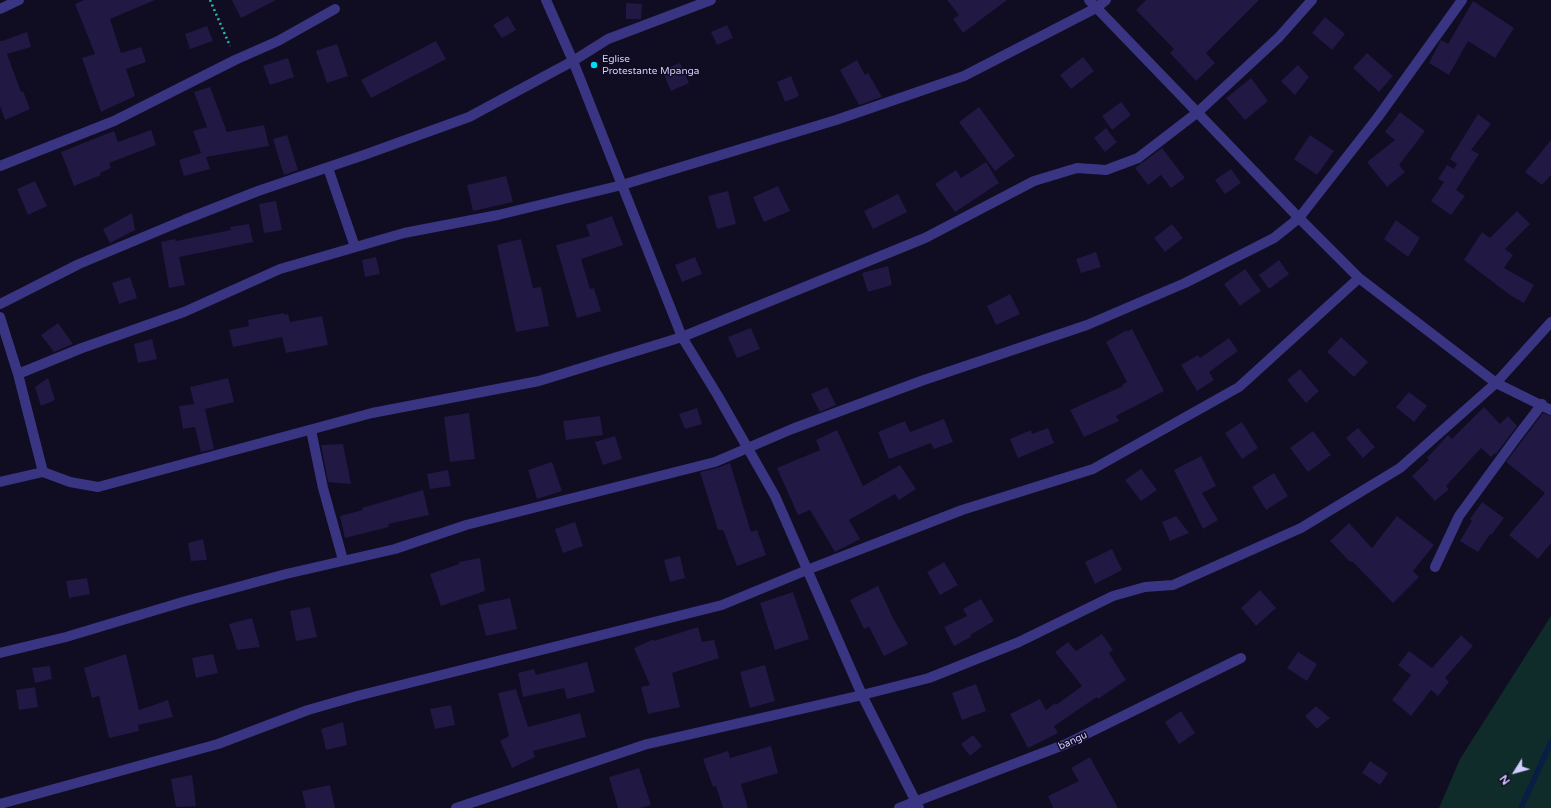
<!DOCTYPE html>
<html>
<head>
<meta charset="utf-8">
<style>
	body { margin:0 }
	#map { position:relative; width:1551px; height:808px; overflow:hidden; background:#100c22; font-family:"Varela Round",sans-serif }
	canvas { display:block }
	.north { position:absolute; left:1495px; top:752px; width:40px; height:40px; -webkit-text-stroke:3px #100c22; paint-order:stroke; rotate:233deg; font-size:11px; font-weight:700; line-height:16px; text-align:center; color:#d3cdff }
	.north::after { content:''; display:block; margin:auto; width:14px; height:18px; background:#d3cdff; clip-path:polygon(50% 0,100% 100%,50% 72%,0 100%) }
</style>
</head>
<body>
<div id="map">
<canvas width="1551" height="808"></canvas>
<div class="north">N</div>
</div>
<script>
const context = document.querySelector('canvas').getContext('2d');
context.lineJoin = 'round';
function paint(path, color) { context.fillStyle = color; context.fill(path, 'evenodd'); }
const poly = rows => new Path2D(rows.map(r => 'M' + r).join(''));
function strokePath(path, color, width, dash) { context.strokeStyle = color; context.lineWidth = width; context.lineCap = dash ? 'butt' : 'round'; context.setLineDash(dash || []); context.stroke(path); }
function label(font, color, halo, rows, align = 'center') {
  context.font = font + ' "Varela Round",sans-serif'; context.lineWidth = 3; context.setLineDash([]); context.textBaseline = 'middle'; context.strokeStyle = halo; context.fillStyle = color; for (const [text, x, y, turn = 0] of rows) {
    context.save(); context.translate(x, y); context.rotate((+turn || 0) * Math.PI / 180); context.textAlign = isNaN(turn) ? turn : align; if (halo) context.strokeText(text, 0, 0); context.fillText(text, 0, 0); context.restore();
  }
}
paint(poly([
	[1551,616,1551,808,1439,808,1460,759]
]), '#0f2c2b');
strokePath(poly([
	[1521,808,1551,742]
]), '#091e44', 5.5);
paint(poly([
	[84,0,155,0,110,19,121,53,141,47,146,62,126,69,135,96,101,112,82,58,95,54,75,4],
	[232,0,276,0,241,18],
	[947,0,1007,0,963,33,953,19,959,15],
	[1146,0,1259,0,1206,53,1215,63,1196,81,1170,53,1174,49,1136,10],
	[1473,1,1514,28,1495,58,1468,41,1449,75,1429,63,1441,40,1448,44],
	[626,3,642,4,641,19,626,19],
	[508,16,516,30,502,38,493,25],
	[1325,17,1345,34,1332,50,1312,33],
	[727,25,733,38,717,45,711,32],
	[207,26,213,41,190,49,185,34],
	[27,32,31,47,7,54,21,92,23,91,30,109,5,120,0,106,0,41,2,41],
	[436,41,446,59,371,98,361,80],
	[337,44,348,76,327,83,316,51],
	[1367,53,1393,76,1379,92,1353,68],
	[1083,57,1094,71,1071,89,1060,75],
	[288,58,294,77,270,85,263,66],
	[857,60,865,75,868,73,882,97,859,105,840,70],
	[680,63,689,83,671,91,662,70],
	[1298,65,1309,77,1295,95,1281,81],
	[791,76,799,96,785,102,777,82],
	[1251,78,1268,101,1245,120,1226,98],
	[210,87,227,132,264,125,269,146,206,157,210,169,184,176,179,160,201,153,193,131,207,127,194,92],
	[1121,102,1131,115,1112,130,1102,116],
	[979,107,1015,156,995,171,959,122],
	[1400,112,1425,131,1399,165,1405,172,1387,187,1367,162,1395,140,1385,132],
	[1478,114,1491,124,1471,150,1479,154,1456,190,1465,196,1451,215,1431,201,1444,182,1438,179,1447,165,1454,169,1457,164,1450,159],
	[1106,128,1117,142,1105,152,1094,138],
	[151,130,156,145,109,163,111,168,100,173,101,175,74,186,61,152,114,131,118,142],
	[287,135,298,170,284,175,273,139],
	[1310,135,1334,151,1317,175,1294,159],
	[1551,140,1551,175,1542,185,1525,172],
	[1162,148,1185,178,1171,188,1161,175,1148,185,1135,168],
	[986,162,999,183,955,212,935,184,956,170,961,178],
	[1231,169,1241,183,1225,194,1215,180],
	[506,176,513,202,473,211,467,185],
	[35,181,47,206,28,215,17,189],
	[778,186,790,211,764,222,753,197],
	[728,191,736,224,717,229,708,196],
	[898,194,907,212,873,229,864,211],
	[276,201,282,230,264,233,259,204],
	[1517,211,1530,224,1505,249,1513,255,1504,268,1534,285,1524,303,1510,295,1464,260,1482,232,1490,238],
	[132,213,135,230,110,243,103,229],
	[612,216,623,245,581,259,590,289,594,288,601,311,577,318,556,245,590,236,586,225],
	[1396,220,1420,238,1408,257,1384,239],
	[249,224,253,242,179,257,185,285,169,288,161,242,175,239,176,241,231,230,230,227],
	[1172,224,1183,238,1165,252,1154,238],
	[521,239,533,288,541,287,549,326,516,332,497,245],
	[1096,252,1101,267,1081,273,1076,259],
	[376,257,380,274,365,277,362,260],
	[695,257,702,274,682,282,675,265],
	[1279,260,1289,274,1269,289,1259,275],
	[888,266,892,285,868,292,862,273],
	[1245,269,1261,291,1240,306,1224,284],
	[130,277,137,298,119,304,112,283],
	[1010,294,1020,314,996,325,987,306],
	[284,313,284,315,288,314,290,322,322,316,328,345,286,353,282,337,233,347,229,330,249,326,248,320],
	[58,323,73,344,54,352,41,335],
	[751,328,760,349,737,358,728,337],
	[1132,329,1164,391,1116,416,1119,421,1084,437,1070,410,1123,386,1122,385,1127,382,1106,342,1127,330,1127,332],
	[1341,337,1368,362,1354,377,1327,352],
	[1229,338,1238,351,1209,372,1214,380,1197,391,1181,365,1198,355,1200,358],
	[152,339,157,359,138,363,134,344],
	[1300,369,1319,391,1306,403,1287,380],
	[48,378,55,400,41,406,35,387],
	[228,378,234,402,205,409,214,449,201,452,195,427,183,429,179,406,194,404,190,387],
	[827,387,836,405,820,412,811,394],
	[1409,392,1427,406,1414,422,1396,407],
	[1484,407,1500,424,1508,416,1517,426,1496,454,1495,453,1491,457,1481,448,1446,486,1449,489,1435,501,1412,476,1429,460,1427,458,1448,435,1452,439],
	[697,408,702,424,685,429,679,414],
	[469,413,475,459,450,462,444,417],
	[1543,413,1551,416,1551,543,1538,559,1509,535,1545,493,1506,462],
	[600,416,603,435,566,440,563,421],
	[944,419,953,442,934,449,931,443,889,459,878,432,905,421,910,432],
	[1242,422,1258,448,1242,459,1225,433],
	[1048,428,1054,443,1018,458,1010,439,1031,430,1032,434],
	[1358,428,1375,447,1363,458,1346,438],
	[837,430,863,486,900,465,916,489,899,500,895,494,849,520,860,539,835,552,810,510,798,515,777,468,820,450,816,440],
	[1313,431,1331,455,1308,472,1290,448],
	[615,436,622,459,603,465,595,442],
	[343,444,351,484,328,482,321,445],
	[1201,456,1216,486,1202,493,1218,520,1203,529,1174,470],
	[552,462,562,491,537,499,528,470],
	[730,463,751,532,757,530,766,555,737,566,723,530,718,530,700,472,717,468],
	[1141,469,1157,490,1141,501,1125,480],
	[448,470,451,486,430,489,427,474],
	[1274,473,1288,496,1266,510,1252,487],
	[423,490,429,515,388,524,389,527,345,538,340,516,363,510,362,508],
	[1482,502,1504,518,1491,535,1490,534,1478,552,1460,541,1472,521,1470,519],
	[1176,516,1189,533,1170,541,1162,522],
	[1397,516,1434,545,1413,571,1419,577,1393,603,1352,561,1350,562,1330,541,1349,523,1372,548],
	[575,522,583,546,563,553,555,529],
	[203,539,207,560,191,561,188,543],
	[1112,549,1122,570,1095,584,1085,562],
	[680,556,685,578,670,582,664,560],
	[480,558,485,591,441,606,430,574,459,564,459,562],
	[944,562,958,585,940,595,927,572],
	[87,578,90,594,69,598,66,581],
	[878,586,894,620,908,644,884,656,869,627,864,629,850,600],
	[1260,590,1276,608,1256,626,1241,608],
	[793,592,809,639,775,650,760,603],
	[510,598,517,629,486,636,478,605],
	[981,599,994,621,970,635,971,637,954,646,944,627,967,616,963,609],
	[310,607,317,637,296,641,290,611],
	[252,618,260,647,237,650,229,624],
	[698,627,702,642,714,640,719,658,672,673,680,707,648,714,641,687,650,685,634,648,654,639,654,641],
	[1102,634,1113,650,1109,653,1126,680,1098,699,1097,697,1054,726,1058,733,1028,748,1010,714,1040,699,1046,710,1055,703,1056,705,1082,686,1055,652,1068,642,1076,651],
	[1461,635,1473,646,1445,678,1449,682,1438,696,1431,690,1411,716,1392,700,1411,675,1398,665,1409,651,1432,668],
	[1298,652,1317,664,1307,681,1287,668],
	[126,654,139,710,168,700,173,717,138,725,139,731,109,738,99,696,92,698,84,668],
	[213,654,218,673,196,678,192,658],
	[587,662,595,692,567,699,564,688,523,697,518,673,534,669,536,675],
	[765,665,775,701,750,708,740,672],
	[50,666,52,679,35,683,32,668],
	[976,684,986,711,962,720,952,693],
	[35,687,38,707,19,710,16,690],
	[516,689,528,727,580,713,586,737,533,751,535,757,512,768,500,741,509,736,498,693],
	[451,705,455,725,435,729,430,709],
	[1316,706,1330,718,1317,729,1305,716],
	[1181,711,1195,733,1179,744,1165,722],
	[343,722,347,745,326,750,321,729],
	[973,735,982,746,970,756,961,744],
	[771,746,778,773,741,784,748,808,723,808,716,786,713,787,703,759,728,751,730,758],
	[1090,757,1118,808,1053,808,1048,796,1079,781,1071,768],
	[1370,761,1388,773,1380,785,1362,773],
	[639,768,651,805,640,808,618,808,609,777],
	[192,775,196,806,176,807,171,779],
	[330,785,335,808,306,808,302,791]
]), '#211843');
strokePath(poly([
	[210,0,230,46]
]), '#29b7b1', 2.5, [2, 3]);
strokePath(poly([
	[546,0,573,61,682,337,718,396,775,496,862,695,919,808],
	[1089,0,1299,218,1359,278,1496,383,1551,410],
	[0,9,19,0],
	[0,166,114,121,235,60,278,41,335,9],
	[328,168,355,247],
	[0,304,79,264,184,220,258,191,364,155,469,117,573,61,608,39,711,0],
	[0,317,18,374,43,472],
	[18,374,82,348,184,312,280,269,404,233,498,215,622,185,836,120,964,76,1096,8,1106,0],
	[311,430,323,488,343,560],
	[0,482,43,472,70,482,98,487,372,413,539,381,682,337,925,238,1034,181,1077,168,1106,170,1138,158,1198,112,1279,37,1312,0],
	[1435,567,1459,516,1516,438,1542,404],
	[0,653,66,637,186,601,286,574,395,549,466,525,715,462,792,429,921,381,1087,325,1185,283,1274,238,1299,218,1378,117,1462,0],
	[0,804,218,744,308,710,357,696,722,605,807,570,962,510,1093,469,1239,387,1359,278],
	[456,808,647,744,862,695,929,678,1019,642,1113,596,1145,587,1173,585,1301,528,1400,468,1496,383,1551,322],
	[899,808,1066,744,1241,658]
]), '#3a3582', 10);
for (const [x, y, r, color] of [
	[594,65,4,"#00dbf8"]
]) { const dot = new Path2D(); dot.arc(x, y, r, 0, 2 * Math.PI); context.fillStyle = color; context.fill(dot); strokePath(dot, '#100c22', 1.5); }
label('10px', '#d3cdff', '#100c22', [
	["Eglise",602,59],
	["Protestante Mpanga",602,71]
], 'left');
label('10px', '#d3cdff', '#100c22', [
	["bangu",1073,741,-25]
]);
</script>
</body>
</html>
